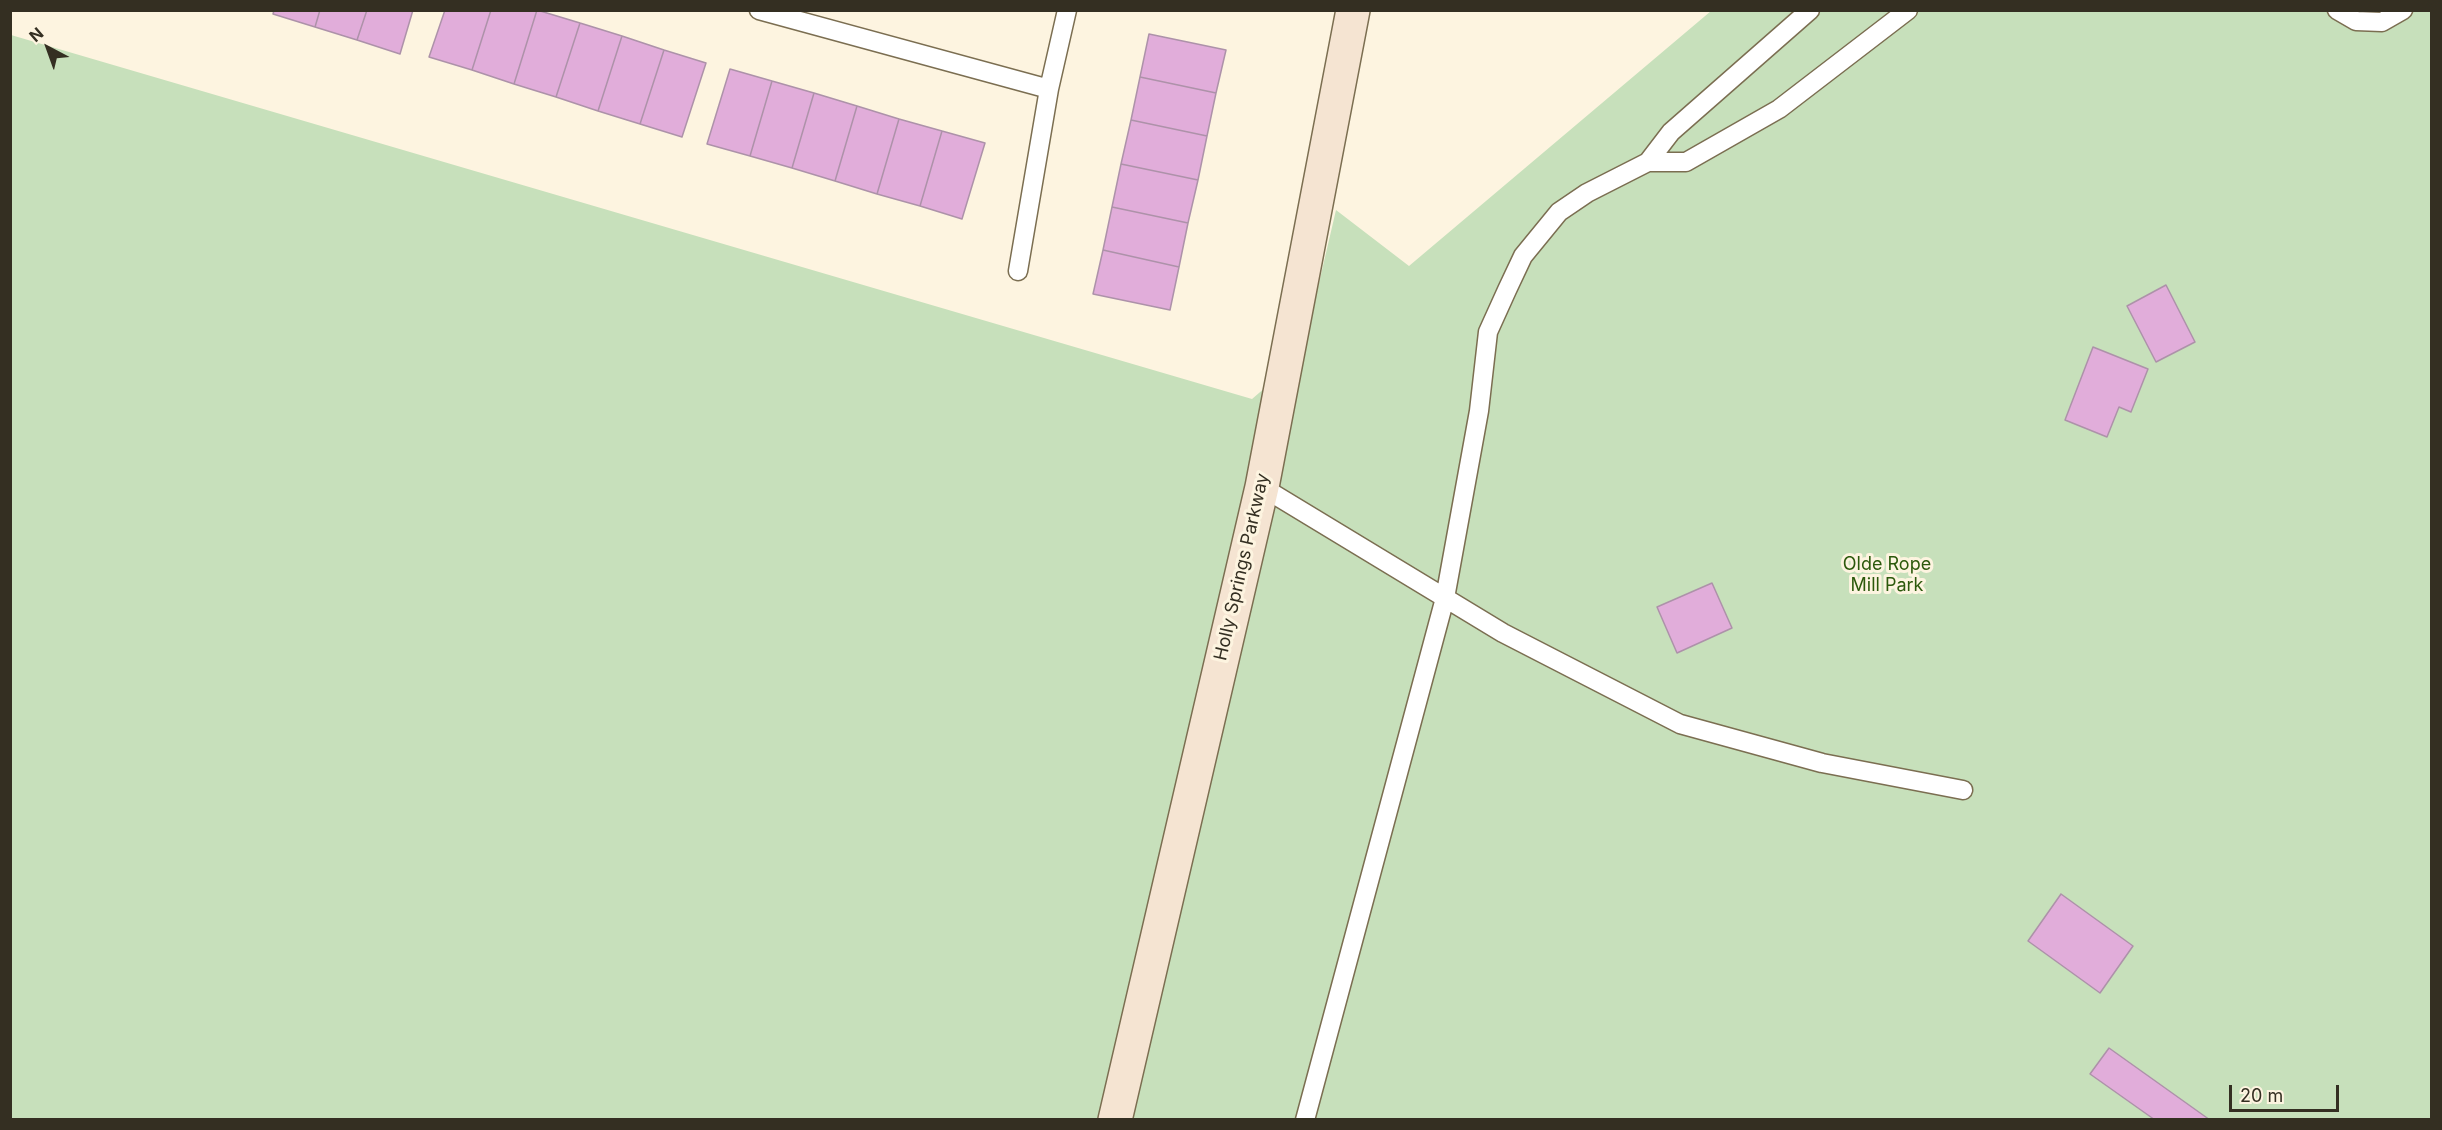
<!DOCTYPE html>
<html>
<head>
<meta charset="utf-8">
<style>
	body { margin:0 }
	#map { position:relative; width:2442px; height:1130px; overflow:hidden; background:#fdf4e0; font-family:Inter,sans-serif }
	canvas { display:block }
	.frame { position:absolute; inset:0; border:12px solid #342f22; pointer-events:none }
	.north { position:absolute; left:18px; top:18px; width:60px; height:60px; -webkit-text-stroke:4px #fdf4e0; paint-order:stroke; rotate:319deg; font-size:16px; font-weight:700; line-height:24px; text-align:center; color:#342f22 }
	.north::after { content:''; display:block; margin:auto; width:21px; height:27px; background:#342f22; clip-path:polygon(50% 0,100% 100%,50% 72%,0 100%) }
	.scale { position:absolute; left:2229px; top:1085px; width:110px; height:27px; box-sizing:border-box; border:3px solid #342f22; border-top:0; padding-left:8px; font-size:18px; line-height:21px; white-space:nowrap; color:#342f22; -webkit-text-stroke:4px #fdf4e0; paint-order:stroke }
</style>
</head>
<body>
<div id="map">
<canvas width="2442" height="1130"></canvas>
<div class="frame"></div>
<div class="north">N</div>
<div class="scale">20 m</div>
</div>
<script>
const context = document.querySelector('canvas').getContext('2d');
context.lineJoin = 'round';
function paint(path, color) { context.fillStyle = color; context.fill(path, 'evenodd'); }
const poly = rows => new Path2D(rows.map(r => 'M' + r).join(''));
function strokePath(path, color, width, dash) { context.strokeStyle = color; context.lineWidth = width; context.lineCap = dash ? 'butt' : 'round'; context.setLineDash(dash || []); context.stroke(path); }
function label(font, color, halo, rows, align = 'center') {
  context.font = font + ' Inter,sans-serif'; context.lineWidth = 6; context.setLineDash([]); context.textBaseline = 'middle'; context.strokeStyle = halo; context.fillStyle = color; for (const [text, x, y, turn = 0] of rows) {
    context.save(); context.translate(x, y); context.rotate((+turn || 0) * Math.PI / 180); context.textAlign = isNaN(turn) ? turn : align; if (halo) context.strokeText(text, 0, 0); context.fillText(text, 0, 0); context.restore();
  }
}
paint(poly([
	[1711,11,2431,11,2431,1119,11,1119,11,35,1252,399,1302,356,1336,210,1409,266]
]), '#c7e0bb');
const building = poly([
	[274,10,320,10,315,27,273,14,274,10],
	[320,10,367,10,357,40,315,27,320,10],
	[367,10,413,10,400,54,357,40,367,10],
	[445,10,491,10,472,70,429,57,445,10],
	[491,10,537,10,514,84,472,70,491,10],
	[537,10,580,23,556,97,514,84,537,10],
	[580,23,622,36,598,111,556,97,580,23],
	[1149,34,1226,50,1216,93,1140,77,1149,34],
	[622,36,664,50,640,124,598,111,622,36],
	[664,50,706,63,682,137,640,124,664,50],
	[730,69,772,81,750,156,707,144,730,69],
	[1140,77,1216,93,1207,136,1131,120,1140,77],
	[772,81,814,93,792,168,750,156,772,81],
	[814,93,857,106,835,181,792,168,814,93],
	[857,106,899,119,877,194,835,181,857,106],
	[899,119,942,131,920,206,877,194,899,119],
	[1131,120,1207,136,1198,180,1121,164,1131,120],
	[942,131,985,143,962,219,920,206,942,131],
	[1121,164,1198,180,1188,223,1112,207,1121,164],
	[1112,207,1188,223,1179,267,1103,250,1112,207],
	[1103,250,1179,267,1170,310,1093,294,1103,250],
	[2166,285,2195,342,2156,362,2127,306,2166,285],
	[2093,347,2148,369,2131,412,2119,407,2107,437,2065,420,2093,347],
	[1712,583,1732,628,1677,653,1657,607,1712,583],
	[2061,894,2133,946,2100,993,2028,941,2061,894],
	[2109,1048,2210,1120,2155,1120,2090,1074,2109,1048]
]);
paint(building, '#e1adda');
strokePath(building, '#ad92a9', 1.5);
const service = poly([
	[759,10,1049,89,1067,10],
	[2337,10,2356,21,2382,22,2403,10],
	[1648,162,1686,162,1779,109,1908,10],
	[1018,271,1049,89],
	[1262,487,1503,633,1680,724,1822,763,1963,790],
	[1305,1120,1445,598,1479,411,1488,332,1507,290,1523,256,1559,212,1587,193,1648,162,1671,132,1810,10]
]);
const secondary = poly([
	[1115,1120,1262,487,1353,10]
]);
strokePath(service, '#7b6e51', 21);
strokePath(secondary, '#7b6e51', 36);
strokePath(service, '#fff', 18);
strokePath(secondary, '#f5e4d2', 33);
label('18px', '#2c590c', '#fdf4e0', [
	["Olde Rope",1887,565],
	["Mill Park",1887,586]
]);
label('18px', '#342f22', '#fdf4e0', [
	["Holly Springs Parkway",1242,567,-77]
]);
</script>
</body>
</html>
